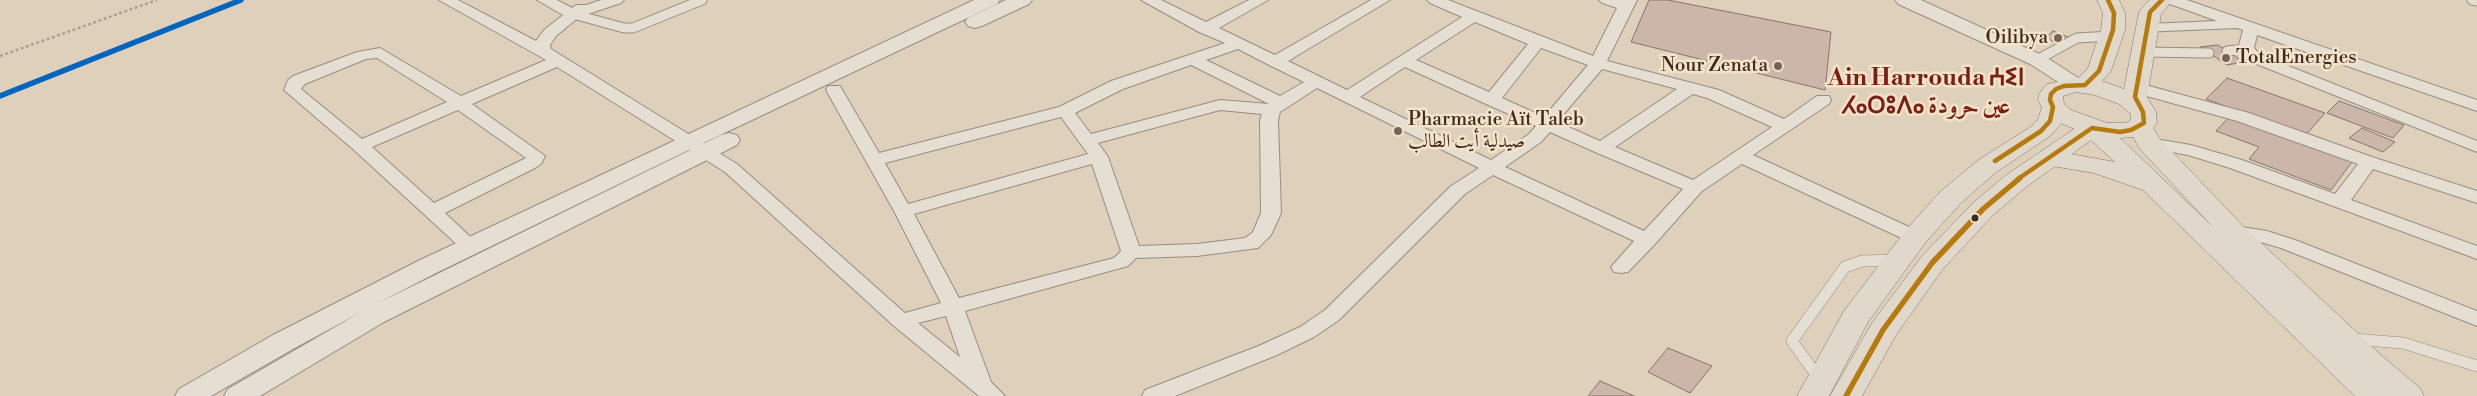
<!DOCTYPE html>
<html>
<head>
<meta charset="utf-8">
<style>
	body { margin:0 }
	canvas { display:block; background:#ded0bb }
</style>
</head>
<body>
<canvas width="2477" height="396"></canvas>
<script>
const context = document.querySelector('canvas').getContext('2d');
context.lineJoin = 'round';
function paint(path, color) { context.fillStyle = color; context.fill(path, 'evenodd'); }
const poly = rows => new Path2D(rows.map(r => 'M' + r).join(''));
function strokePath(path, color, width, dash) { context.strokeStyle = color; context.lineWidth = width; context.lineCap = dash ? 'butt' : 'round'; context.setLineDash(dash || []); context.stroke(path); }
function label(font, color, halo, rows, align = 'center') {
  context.font = font + ' "Libre Bodoni",Amiri,"Noto Sans Tifinagh",serif'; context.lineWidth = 5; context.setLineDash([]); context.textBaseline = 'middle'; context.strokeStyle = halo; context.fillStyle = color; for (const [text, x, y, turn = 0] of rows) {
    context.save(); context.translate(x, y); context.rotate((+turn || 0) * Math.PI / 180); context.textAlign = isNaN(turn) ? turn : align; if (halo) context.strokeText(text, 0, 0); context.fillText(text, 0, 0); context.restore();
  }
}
const building = poly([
	[1649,0,1668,0,1831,32,1825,90,1631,42,1649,0],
	[2053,31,2068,37,2071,38,2063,45,2045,38,2053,31],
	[2218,45,2227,51,2244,62,2227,65,2200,47,2218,45],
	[2227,78,2325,113,2305,136,2206,99,2227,78],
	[2339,101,2404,125,2393,138,2327,113,2339,101],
	[2229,117,2352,162,2331,190,2249,159,2259,147,2216,131,2229,117],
	[2362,128,2395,142,2383,152,2349,138,2362,128],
	[1668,348,1712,366,1690,393,1648,372,1668,348],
	[1600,381,1634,396,1588,396,1600,381]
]);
paint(building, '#cbb6a9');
strokePath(building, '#82776c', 1);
const serviceFar1 = poly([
	[2472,0,2477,1],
	[573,14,624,28,633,28,702,0],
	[2227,51,2246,49],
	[2143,52,2209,53],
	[2037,60,2077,38,2112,36]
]);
const service = poly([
	[2353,339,2403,343,2477,366],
	[1820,380,1792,341,1845,267,1862,261,1896,260]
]);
const minor = poly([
	[439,0,458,0,536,41,544,30,563,15,537,0,557,0,572,8,576,5,586,5,601,0,624,0,621,3,579,17,556,36,550,45,551,49,737,164,905,313,941,303,894,211,826,90,828,86,840,86,879,153,1059,107,1111,81,1225,43,1199,32,1141,0,1161,0,1206,22,1249,0,1268,0,1219,28,1275,55,1371,0,1390,0,1288,61,1347,90,1462,17,1430,3,1427,0,1448,0,1593,56,1617,8,1602,3,1599,0,1637,0,1607,61,1719,90,1784,119,1817,96,1829,96,1831,100,1829,104,1753,155,1922,233,1925,237,1922,241,1915,243,1908,241,1742,164,1702,191,1655,244,1628,272,1621,273,1614,272,1611,267,1634,241,1493,175,1465,194,1339,320,1314,337,1277,355,1175,396,1142,396,1145,390,1261,345,1300,327,1325,310,1451,186,1479,168,1317,88,1280,112,1278,120,1281,213,1271,235,1258,248,1197,256,1136,258,1128,266,965,311,991,382,1005,396,979,396,894,326,725,172,557,67,472,104,545,156,541,164,535,168,445,213,480,246,477,250,470,252,463,250,354,150,284,90,288,80,293,76,357,52,380,48,461,96,546,60,439,0],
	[1475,22,1528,44,1489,92,1416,60,1475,22],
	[1541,48,1588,65,1544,117,1502,98,1541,48],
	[1238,49,1269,65,1304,82,1280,96,1206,60,1238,49],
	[377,58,447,102,362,139,301,89,305,84,366,59,377,58],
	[1191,65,1269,104,1220,100,1091,134,1075,113,1123,89,1191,65],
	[1405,67,1486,104,1536,126,1529,134,1491,160,1360,97,1405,67],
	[1602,69,1677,89,1600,141,1557,122,1602,69],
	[1693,94,1707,98,1772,127,1693,180,1615,147,1693,94],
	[458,110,526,158,434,203,372,147,458,110],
	[1220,110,1262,114,1260,120,1261,213,1253,232,1245,238,1197,244,1139,246,1108,157,1098,143,1220,110],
	[1061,117,1088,154,908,204,885,163,1061,117],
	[1550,132,1595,152,1683,189,1644,231,1505,167,1541,142,1550,132],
	[1092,164,1121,251,1114,258,959,298,914,214,1092,164],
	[946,316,960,357,918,323,946,316],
	[2164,0,2187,0,2477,100,2477,111,2257,35,2254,48,2261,55,2477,141,2477,152,2249,61,2238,49,2243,30,2237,28,2141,32,2139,29,2141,26,2147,24,2217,21,2167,3,2164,0],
	[2138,83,2249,113,2375,158,2477,191,2477,203,2373,169,2351,200,2477,246,2477,259,2230,168,2188,155,2143,147,2140,143,2143,139,2149,138,2191,145,2242,160,2335,194,2358,164,2237,121,2132,92,2130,88,2132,84,2138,83],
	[2228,225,2267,231,2295,240,2477,311,2477,326,2281,248,2264,243,2221,235,2218,231,2221,227,2228,225]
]);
const tertiary = poly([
	[974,0,1000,0,997,4,697,146,436,273,376,304,721,135,729,133,737,135,740,140,737,145,384,322,260,396,224,396,228,389,361,312,293,349,211,396,175,396,179,389,273,335,418,261,974,0],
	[1006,0,1032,0,1029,4,982,26,975,28,968,26,965,22,968,18,1006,0],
	[1895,0,1921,0,2044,56,2083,81,2087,85,2083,89,2076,91,2069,89,2030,64,1898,4,1895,0]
]);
const primary = poly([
	[2053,99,2062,102,2066,107,2063,121,2059,126,2050,136,1995,173,1960,204,1925,243,1868,322,1829,396,1797,396,1844,311,1905,231,1940,192,1977,161,2032,126,2038,119,2044,102,2053,99],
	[2092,120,2101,123,2105,128,2101,133,2026,187,1993,215,1942,270,1896,335,1862,396,1830,396,1872,323,1922,256,1973,203,2006,175,2083,123,2092,120]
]);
const trunk = poly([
	[2097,0,2119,0,2125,13,2125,30,2111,71,2102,81,2124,89,2139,12,2149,0,2173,0,2161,14,2147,97,2156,112,2157,123,2153,128,2160,139,2242,225,2382,356,2420,388,2424,396,2355,396,2143,190,2094,173,2040,164,2036,158,2040,152,2049,150,2115,162,2082,132,2053,120,2044,112,2038,100,2039,94,2047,84,2078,78,2088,68,2101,30,2103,13,2097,0],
	[2076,92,2095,95,2119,104,2131,114,2131,120,2126,123,2107,123,2071,110,2064,104,2063,96,2076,92],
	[2133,137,2140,149,2213,227,2120,138,2133,137]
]);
strokePath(serviceFar1, '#988d81', 11);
strokePath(service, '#988d81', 12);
strokePath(minor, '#988d81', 2);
strokePath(tertiary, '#988d81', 2);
strokePath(primary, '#82776c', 1);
strokePath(trunk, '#82776c', 1);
strokePath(poly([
	[0,56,157,0]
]), '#a9a198', 2.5, [3, 2.5]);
strokePath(serviceFar1, '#e4ded3', 9);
strokePath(service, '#e4ded3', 11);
paint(minor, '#e4ded3');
paint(tertiary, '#e4ded3');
paint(primary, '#e0d8cb');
paint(trunk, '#e0d8cb');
strokePath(poly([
	[1995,161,2041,131,2050,121,2053,107,2050,100,2051,94,2056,89,2064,86,2085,85,2099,71,2113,30,2114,13,2108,0],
	[2018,179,2092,128,2120,132,2131,130,2144,123,2143,112,2135,97,2150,12,2162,0]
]), '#b77b0c', 4.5);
strokePath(poly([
	[1846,396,1883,330,1932,263,1983,209,2020,178]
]), '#b77b0c', 5.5);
strokePath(poly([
	[0,96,241,0]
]), '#0065bd', 5.5);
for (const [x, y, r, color] of [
	[2058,38,5,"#786457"],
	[2226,58,5,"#786457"],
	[1778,66,5,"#786457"],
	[1398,131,5,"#786457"],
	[1975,218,4.5,"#412a21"]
]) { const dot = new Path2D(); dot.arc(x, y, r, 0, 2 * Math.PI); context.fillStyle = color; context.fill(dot); strokePath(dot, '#f3e3c9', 2); }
label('19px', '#412a21', '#f3e3c9', [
	["Oilibya",2048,38],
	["TotalEnergies",2236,58,"left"],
	["Nour Zenata",1768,66],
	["Pharmacie Aït Taleb",1408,120,"left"],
	["صيدلية أيت الطالب",1408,142,"left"]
], 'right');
label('bold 24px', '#7a1f14', '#f3e3c9', [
	["Ain Harrouda ⵄⵉⵏ",1926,79],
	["ⵃⴰⵔⵓⴷⴰ عين حرودة",1926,107]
]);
</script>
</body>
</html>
